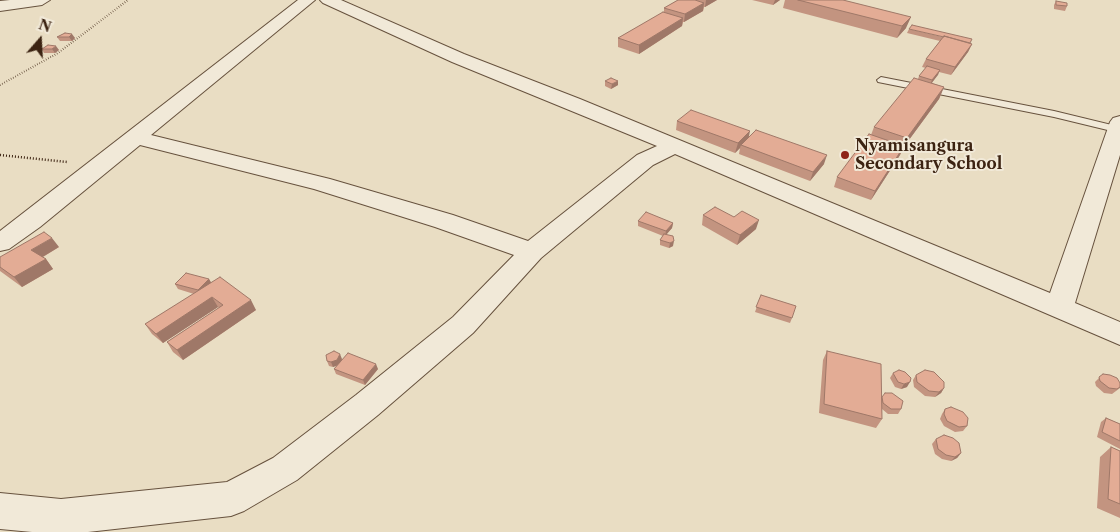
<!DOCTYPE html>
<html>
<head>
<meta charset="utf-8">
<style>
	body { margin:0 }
	#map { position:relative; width:1120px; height:532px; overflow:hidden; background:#e9ddc3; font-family:"Libre Caslon Text",serif }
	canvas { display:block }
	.north { position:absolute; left:15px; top:15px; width:50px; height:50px; -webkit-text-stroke:4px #f1e9d8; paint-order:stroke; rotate:19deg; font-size:14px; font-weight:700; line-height:20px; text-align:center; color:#3c2312 }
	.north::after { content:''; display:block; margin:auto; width:18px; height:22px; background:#3c2312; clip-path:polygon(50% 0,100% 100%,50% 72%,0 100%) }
</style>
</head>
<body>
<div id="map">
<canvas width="1120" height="532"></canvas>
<div class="north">N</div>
</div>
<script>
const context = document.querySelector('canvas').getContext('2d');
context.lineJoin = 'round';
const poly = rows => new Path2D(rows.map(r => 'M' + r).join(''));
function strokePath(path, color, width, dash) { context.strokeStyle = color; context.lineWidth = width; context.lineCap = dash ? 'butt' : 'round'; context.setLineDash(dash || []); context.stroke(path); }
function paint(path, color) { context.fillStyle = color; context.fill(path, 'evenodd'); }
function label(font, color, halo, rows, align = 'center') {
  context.font = font + ' "Libre Caslon Text",serif'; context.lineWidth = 4; context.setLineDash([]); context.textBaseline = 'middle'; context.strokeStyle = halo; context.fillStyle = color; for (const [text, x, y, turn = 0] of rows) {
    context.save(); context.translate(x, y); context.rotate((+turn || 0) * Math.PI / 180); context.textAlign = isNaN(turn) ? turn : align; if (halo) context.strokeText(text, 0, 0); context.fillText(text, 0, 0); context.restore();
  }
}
const service = poly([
	[881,77,1054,111,1120,127,1120,133,1054,117,878,82,877,80,881,77]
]);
const minor = poly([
	[10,0,50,0,42,5,0,11,0,1,10,0],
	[298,0,315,0,151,135,330,179,453,215,528,241,637,155,657,146,452,62,323,3,320,0,341,0,464,54,580,99,1050,293,1110,122,1113,118,1120,116,1120,155,1075,303,1120,322,1120,345,675,154,653,165,541,258,473,333,378,415,297,480,244,511,231,516,88,532,32,532,0,529,0,493,61,499,227,482,273,458,356,395,453,317,514,255,435,227,314,189,140,145,40,227,9,249,0,251,0,231,298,0]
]);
strokePath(service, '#67523e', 2);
strokePath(minor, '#67523e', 2);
strokePath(poly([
	[0,85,58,53,128,0]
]), '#3c2312', 2, [0.5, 2]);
strokePath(poly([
	[0,155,67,162]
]), '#3c2312', 2.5, [1, 2]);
paint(service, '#f1e9d8');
paint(minor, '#f1e9d8');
paint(poly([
	[678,0,717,0,705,7,704,7,703,11,684,22,683,22,682,26,639,54,618,47,618,38,664,12,664,8],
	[752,0,780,0,773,5],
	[785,0,843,0,906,28,897,38,783,8],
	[1056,1,1067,6,1065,11,1054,9,1054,5],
	[909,29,972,44,968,52,951,75,939,72,932,83,944,87,939,99,903,148,900,155,871,200,834,187,837,177,871,135,874,127,918,79,919,76,926,68,922,67,926,59,940,41,907,33],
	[65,33,75,38,72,41,60,41,57,37],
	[48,45,59,50,55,53,44,53,42,49],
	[605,81,618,85,611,89,605,86],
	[677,121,749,137,824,164,810,181,739,154,740,148,735,153,676,130],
	[703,215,756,229,737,245,702,225],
	[638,221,673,223,672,228,666,235,673,246,669,248,660,245,660,240,663,236,638,226],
	[59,247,43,257,46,259,53,269,22,287,0,271,0,257],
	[209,279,211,283,256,310,183,360,173,352,167,342,219,308,218,307,163,343,152,334,145,324,194,294,178,289,175,284],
	[761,295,792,318,790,323,755,312],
	[827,351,882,397,901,409,898,414,888,414,882,409,882,419,876,428,819,413,823,360],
	[342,359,378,369,365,385,336,374,334,369,337,365,333,367,329,366,327,361],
	[893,373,907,387,901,389,895,387,890,378],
	[1103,374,1120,383,1120,388,1112,394,1104,393,1096,386,1095,382],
	[916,375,944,388,941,393,935,397,925,396,914,387,913,380],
	[945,409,967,426,963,431,955,432,944,426,940,419,942,414],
	[1106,418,1120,424,1120,449,1097,437,1101,422],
	[936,439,961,453,957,458,951,461,942,459,935,454,932,444],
	[1111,447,1120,451,1120,518,1097,508,1100,457]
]), '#c39480');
paint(poly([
	[706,0,717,0,705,7],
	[775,0,780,0,773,5],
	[704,3,703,11,684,22,685,14],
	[911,17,906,28,897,38,902,26],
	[683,18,682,26,639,54,639,45],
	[72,34,75,38,72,41,69,37],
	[972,44,968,52,951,75,955,67],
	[56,46,59,50,55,53,52,49],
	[940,70,938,75,930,85,932,80],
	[618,81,618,85,611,89,612,84],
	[944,87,939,99,903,148,900,155,871,200,875,191,902,149,907,138],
	[750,131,748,141,741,145,740,148,735,153,738,143],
	[827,155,824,164,810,181,813,172],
	[759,220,756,229,737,245,740,235],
	[673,223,672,228,665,236,666,231],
	[52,238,59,247,39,259,31,250],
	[674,241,673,246,669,248,670,243],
	[46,259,53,269,22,287,14,277],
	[209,279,212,284,200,295,198,290],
	[212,297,218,307,163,343,156,334],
	[251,300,256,310,183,360,177,350],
	[340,354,342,359,339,365,333,367,331,362],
	[376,364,378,369,365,385,363,380],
	[910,382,907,387,901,389,904,384],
	[944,388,941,393,935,397,939,392],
	[961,453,957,458,951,461,955,457]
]), '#9f7868');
const building = poly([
	[678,0,695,0,704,3,685,14,664,8,678,0],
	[798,0,843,0,911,17,902,26,798,0],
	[1056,1,1067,3,1067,6,1056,5,1056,1],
	[663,12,683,18,639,45,618,38,663,12],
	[912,25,972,39,970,43,944,36,944,37,909,29,912,25],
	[65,33,72,34,69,37,57,37,65,33],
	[944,36,972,44,955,67,926,59,944,36],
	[48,45,56,46,52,49,42,49,48,45],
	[927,66,940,70,932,80,919,76,927,66],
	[611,78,618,81,612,84,605,81,611,78],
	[914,78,944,87,907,138,874,127,914,78],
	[691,110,750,131,738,143,677,121,691,110],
	[756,130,827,155,813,172,741,145,756,130],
	[869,134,904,146,875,191,837,177,869,134],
	[715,207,734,217,742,211,759,220,740,235,703,215,715,207],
	[646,212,673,223,666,231,638,221,646,212],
	[44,232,52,238,31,250,46,259,14,277,0,267,0,257,44,232],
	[664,234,673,236,674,241,670,243,660,240,664,234],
	[186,273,209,279,198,290,175,284,186,273],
	[220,277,251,300,177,350,167,342,223,305,212,297,156,334,145,324,220,277],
	[761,295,796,306,792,318,756,307,761,295],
	[334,351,340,354,337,360,331,362,327,361,326,355,334,351],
	[827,351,881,364,882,419,824,404,827,351],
	[348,353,376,364,363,380,334,369,348,353],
	[899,370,905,372,911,378,910,382,904,384,898,382,893,373,899,370],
	[925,370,934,372,944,382,944,388,939,392,929,391,917,382,916,375,925,370],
	[1103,374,1110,375,1117,378,1120,383,1120,387,1117,389,1109,388,1100,381,1099,377,1103,374],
	[885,393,892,393,903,401,901,409,891,409,883,403,882,397,885,393],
	[951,407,963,412,968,418,967,426,959,427,947,421,944,414,945,409,951,407],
	[1106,418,1120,424,1120,441,1102,432,1106,418],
	[944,435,953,438,959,443,961,453,955,457,946,455,938,449,936,439,944,435],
	[1111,447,1120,451,1120,504,1108,499,1111,447]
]);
paint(building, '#e3ac95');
strokePath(building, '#9f7868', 1);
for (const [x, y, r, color] of [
	[845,155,5,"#8f2418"]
]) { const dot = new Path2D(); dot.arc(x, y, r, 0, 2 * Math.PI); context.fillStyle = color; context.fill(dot); strokePath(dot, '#f1e9d8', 2); }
label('bold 16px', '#3c2312', '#f1e9d8', [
	["Nyamisangura",855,146],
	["Secondary School",855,164]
], 'left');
</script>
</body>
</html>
